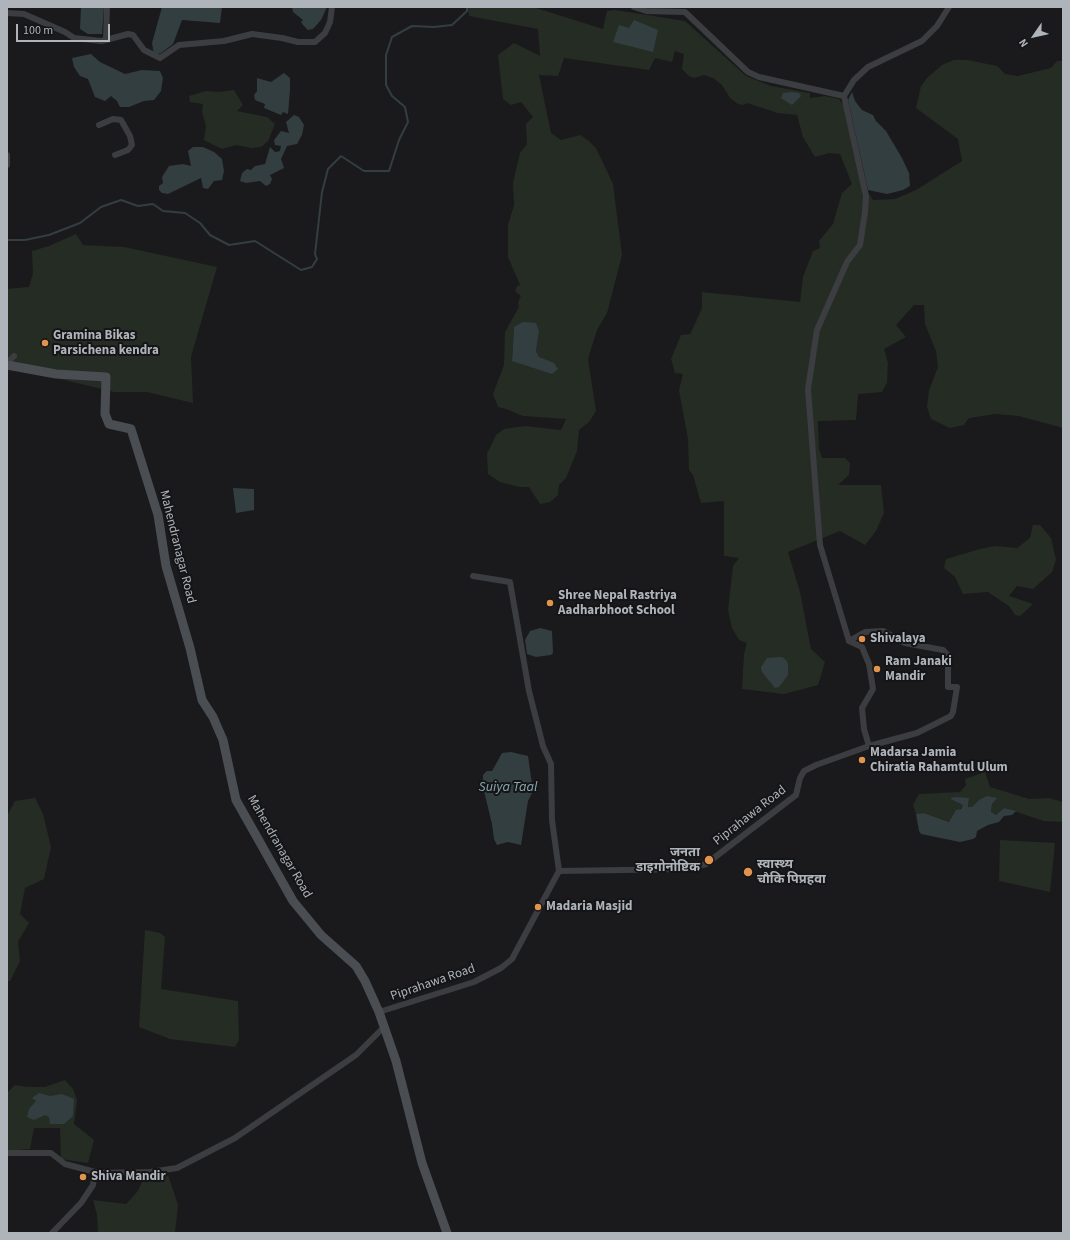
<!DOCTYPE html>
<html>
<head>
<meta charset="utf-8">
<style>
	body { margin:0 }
	#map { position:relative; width:1070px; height:1240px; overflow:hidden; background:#1a1a1c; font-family:"Source Sans 3",sans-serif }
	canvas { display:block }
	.frame { position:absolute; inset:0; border:8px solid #aeb4ba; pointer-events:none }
	.north { position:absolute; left:1014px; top:16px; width:40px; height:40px; -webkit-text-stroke:3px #151517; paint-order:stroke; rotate:236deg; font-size:11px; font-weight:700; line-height:16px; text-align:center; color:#aeb4ba }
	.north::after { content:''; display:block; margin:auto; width:14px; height:18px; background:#aeb4ba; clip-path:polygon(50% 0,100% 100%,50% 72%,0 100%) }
	.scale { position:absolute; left:16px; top:24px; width:94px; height:18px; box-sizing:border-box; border:2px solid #aeb4ba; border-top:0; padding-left:5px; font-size:12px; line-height:14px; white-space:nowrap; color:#aeb4ba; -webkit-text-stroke:3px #151517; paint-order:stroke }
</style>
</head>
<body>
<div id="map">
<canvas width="1070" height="1240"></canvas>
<div class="frame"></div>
<div class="north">N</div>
<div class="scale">100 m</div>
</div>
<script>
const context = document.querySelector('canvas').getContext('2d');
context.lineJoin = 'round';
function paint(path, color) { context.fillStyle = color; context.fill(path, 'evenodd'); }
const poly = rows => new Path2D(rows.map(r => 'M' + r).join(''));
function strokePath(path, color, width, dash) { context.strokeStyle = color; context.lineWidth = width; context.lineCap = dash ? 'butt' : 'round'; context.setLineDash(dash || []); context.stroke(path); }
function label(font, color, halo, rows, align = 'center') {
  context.font = font + ' "Source Sans 3","Noto Sans Devanagari",sans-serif'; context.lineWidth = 4; context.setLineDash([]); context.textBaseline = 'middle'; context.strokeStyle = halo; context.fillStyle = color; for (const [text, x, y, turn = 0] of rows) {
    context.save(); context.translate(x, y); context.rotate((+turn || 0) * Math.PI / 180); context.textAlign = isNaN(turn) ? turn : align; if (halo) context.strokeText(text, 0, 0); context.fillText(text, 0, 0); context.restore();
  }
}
paint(poly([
	[468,7,533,7,603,29,607,11,615,10,685,21,746,76,771,86,810,93,810,98,825,96,839,99,847,110,864,186,873,200,895,199,916,190,962,161,958,139,916,108,921,86,927,78,942,65,954,60,968,60,997,66,1005,74,1018,76,1051,68,1057,61,1063,61,1063,428,1019,416,995,414,969,418,964,425,950,428,931,419,927,407,929,390,938,367,936,351,925,324,924,305,914,305,896,325,906,337,884,349,888,363,887,383,882,392,858,394,856,420,818,421,819,449,822,458,845,458,850,463,849,475,838,485,881,485,884,513,876,531,865,545,840,531,788,552,800,592,811,649,825,662,818,685,784,694,742,689,744,654,747,643,739,640,732,628,728,610,733,566,739,558,724,556,724,501,701,503,693,475,689,470,688,439,679,390,683,374,675,373,671,359,681,335,690,334,695,324,702,308,702,292,800,302,803,277,813,251,820,248,819,241,833,224,842,193,852,184,840,154,829,153,815,157,803,137,797,115,778,113,747,103,743,105,738,104,730,98,722,85,713,78,704,75,694,78,689,76,682,69,684,54,675,51,672,62,655,58,649,70,564,58,558,76,539,75,551,133,561,140,580,135,589,141,596,148,613,184,622,255,607,313,597,330,588,359,596,411,589,422,579,430,577,451,566,478,559,485,558,495,550,502,540,504,529,487,519,487,500,482,488,474,487,454,496,435,504,429,525,426,561,430,566,419,523,416,506,409,498,407,493,394,504,365,505,332,519,307,518,302,521,296,515,291,517,286,520,285,508,257,508,225,514,205,513,183,520,153,527,144,526,124,533,117,521,102,511,105,503,99,498,55,514,43,540,56,538,29,469,16],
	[514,327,539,331,536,351,539,357,512,361],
	[234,90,243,105,237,111,267,117,275,124,268,141,261,147,252,148,236,145,222,149,204,140,206,126,202,112,203,104,190,102,189,96,206,91,219,92],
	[76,234,83,245,124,247,217,267,191,357,193,403,147,392,114,392,7,366,7,289,29,287,33,273,32,251,49,246],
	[1033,525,1040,525,1051,538,1056,560,1052,572,1033,589,1017,586,1009,596,1033,604,1020,616,1015,615,1010,607,988,592,963,594,955,577,944,568,946,559,980,549,995,546,1017,548,1030,538],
	[985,772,990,787,1029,799,1049,798,1063,802,1063,822,1044,821,1004,808,996,815,991,812,992,804,979,800,972,807,968,807,969,798,950,799,963,805,950,822,924,813,916,814,913,805,919,794,960,792,966,785,965,779],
	[35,798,43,814,51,847,44,879,25,888,20,914,29,923,18,942,20,961,10,981,7,981,7,816,15,801],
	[1000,840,1055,843,1050,892,999,881],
	[145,930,160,933,165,937,161,989,238,1001,239,1040,235,1047,170,1039,139,1027],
	[65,1080,73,1089,77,1100,74,1124,94,1140,88,1163,61,1159,60,1128,34,1128,30,1149,7,1151,7,1093,15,1085,27,1087,45,1087],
	[168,1175,178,1205,175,1233,98,1233,97,1215,93,1200,126,1204,138,1191,143,1179]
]), '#252c24');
paint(poly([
	[81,7,104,7,102,34,88,34,80,29],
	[162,7,222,7,220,23,182,20,173,44,161,53,154,55,152,43],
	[292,7,327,7,321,20,313,29,308,30,303,25,301,22,303,20,293,12],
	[634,20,658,30,653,52,613,42,619,25,629,28],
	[91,54,100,62,125,74,142,70,160,71,163,78,161,91,154,100,144,101,129,107,120,107,117,101,111,96,105,101,95,97,88,79,80,76,74,67,72,58],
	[284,73,290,78,290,90,288,114,283,112,281,115,264,108,265,104,255,100,254,95,257,91,257,78,271,82],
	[792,92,799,93,801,96,792,105,781,98,783,93],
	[852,92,855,101,862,110,873,115,876,121,886,131,902,158,909,173,910,186,903,190,887,194,868,190,848,100],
	[294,115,299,117,304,125,302,135,297,144,287,146,281,159,284,168,270,175,272,179,270,184,266,186,260,181,246,183,240,181,242,173,247,169,251,170,255,166,265,164,270,147,275,152,280,151,281,146,275,145,274,140,281,131,289,133,286,122],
	[193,147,203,147,214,152,222,159,224,171,222,180,214,181,208,189,203,188,201,178,168,194,162,193,159,190,159,186,163,183,162,177,169,166,183,164,191,166,188,151],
	[523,322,536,323,539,331,536,351,539,357,554,363,558,369,552,374,512,361,514,327],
	[233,488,254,489,254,510,236,513],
	[540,628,552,631,553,653,551,655,536,657,527,654,525,640,530,631],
	[782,657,786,660,788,664,788,675,779,687,775,688,762,672,761,667,767,658],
	[511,752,528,756,533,791,528,801,521,845,508,842,497,845,494,839,492,824,483,787,483,775,487,771,492,771,502,753],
	[987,796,997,798,992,804,991,812,996,815,1004,808,1016,811,1012,815,1004,816,999,822,988,825,977,831,976,837,973,839,960,842,921,834,919,831,916,814,924,813,949,822,956,810,961,809,963,805,950,799,954,797,969,798,968,807,972,807,979,800],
	[39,1093,50,1096,62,1094,74,1099,73,1116,64,1124,50,1124,49,1117,45,1115,34,1120,27,1117,29,1109,36,1101,32,1098]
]), '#333e41');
strokePath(poly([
	[7,240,25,240,49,235,80,223,101,207,121,200,138,206,153,204,163,211,185,213,200,223,210,235,229,245,255,241,301,270,312,267,317,259,315,254,322,192,328,169,341,156,364,171,389,171,399,140,408,122,405,107,392,96,386,85,386,55,392,37,412,26,434,27,452,25,467,11,467,7]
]), '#333e41', 2);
strokePath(poly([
	[634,7,646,11,685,12,748,72,759,77,844,96,866,196,865,212,860,245,847,262,817,330,808,389,820,545,849,641],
	[7,13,24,14,65,32,74,38,101,41,106,40,107,7],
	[106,40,128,34,133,35,144,50,160,58,179,45,224,41,252,34,282,38,298,42,315,42,325,33,330,22,332,7],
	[844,96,854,80,868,67,922,41,937,26,949,7],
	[99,125,113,119,121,120,130,136,132,145,128,150,115,155],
	[7,155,7,165],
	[7,363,14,356],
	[473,576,510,582,529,691,543,746,551,764,552,820,559,871],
	[849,641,865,632,883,631,905,643,943,650,950,657,948,669,948,687,957,687,953,712,951,716,917,733,869,746],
	[379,1012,474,982,501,968,512,959,559,871,688,869,706,864,796,795,800,778,804,771,816,765,869,746,864,729,862,708,873,689,869,664,862,647,849,641],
	[7,1153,51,1153,65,1164,99,1173,150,1172,177,1168,235,1138,356,1055,384,1027],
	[52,1233,81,1203,93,1185,95,1172,98,1172]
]), '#3b3d41', 6);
strokePath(poly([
	[7,365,56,374,106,377,105,414,109,424,131,429,158,515,166,566,190,648,202,700,213,717,223,740,236,800,293,901,321,935,356,966,365,981,379,1012,396,1061,422,1163,447,1233]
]), '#4a4d51', 9);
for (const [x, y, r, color] of [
	[45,343,4,"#e2934d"],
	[550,603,4,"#e2934d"],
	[862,639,4,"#e2934d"],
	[877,669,4,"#e2934d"],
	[862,760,4,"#e2934d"],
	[709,860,5,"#e2934d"],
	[748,872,5,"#e2934d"],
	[538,907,4,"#e2934d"],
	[83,1177,4,"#e2934d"]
]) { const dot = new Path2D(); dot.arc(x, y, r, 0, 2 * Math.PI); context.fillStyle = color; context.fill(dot); strokePath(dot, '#151517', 1.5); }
label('bold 13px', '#aeb4ba', '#151517', [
	["Gramina Bikas",53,336],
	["Parsichena kendra",53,351],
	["Shree Nepal Rastriya",558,596],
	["Aadharbhoot School",558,611],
	["Shivalaya",870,639],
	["Ram Janaki",885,662],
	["Mandir",885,677],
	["Madarsa Jamia",870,753],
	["Chiratia Rahamtul Ulum",870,768],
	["जनता",700,853,"right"],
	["डाइगोनोष्टिक",700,868,"right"],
	["स्वास्थ्य",757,865],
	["चाैकि पिप्रहवा",757,880],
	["Madaria Masjid",546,907],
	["Shiva Mandir",91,1177]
], 'left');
label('13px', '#aeb4ba', '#151517', [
	["Mahendranagar Road",177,547,76],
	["Piprahawa Road",750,816,-38],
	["Mahendranagar Road",279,847,60],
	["Piprahawa Road",433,983,-19]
]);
label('italic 14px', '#89a6b1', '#151517', [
	["Suiya Taal",508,788]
]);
</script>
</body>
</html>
